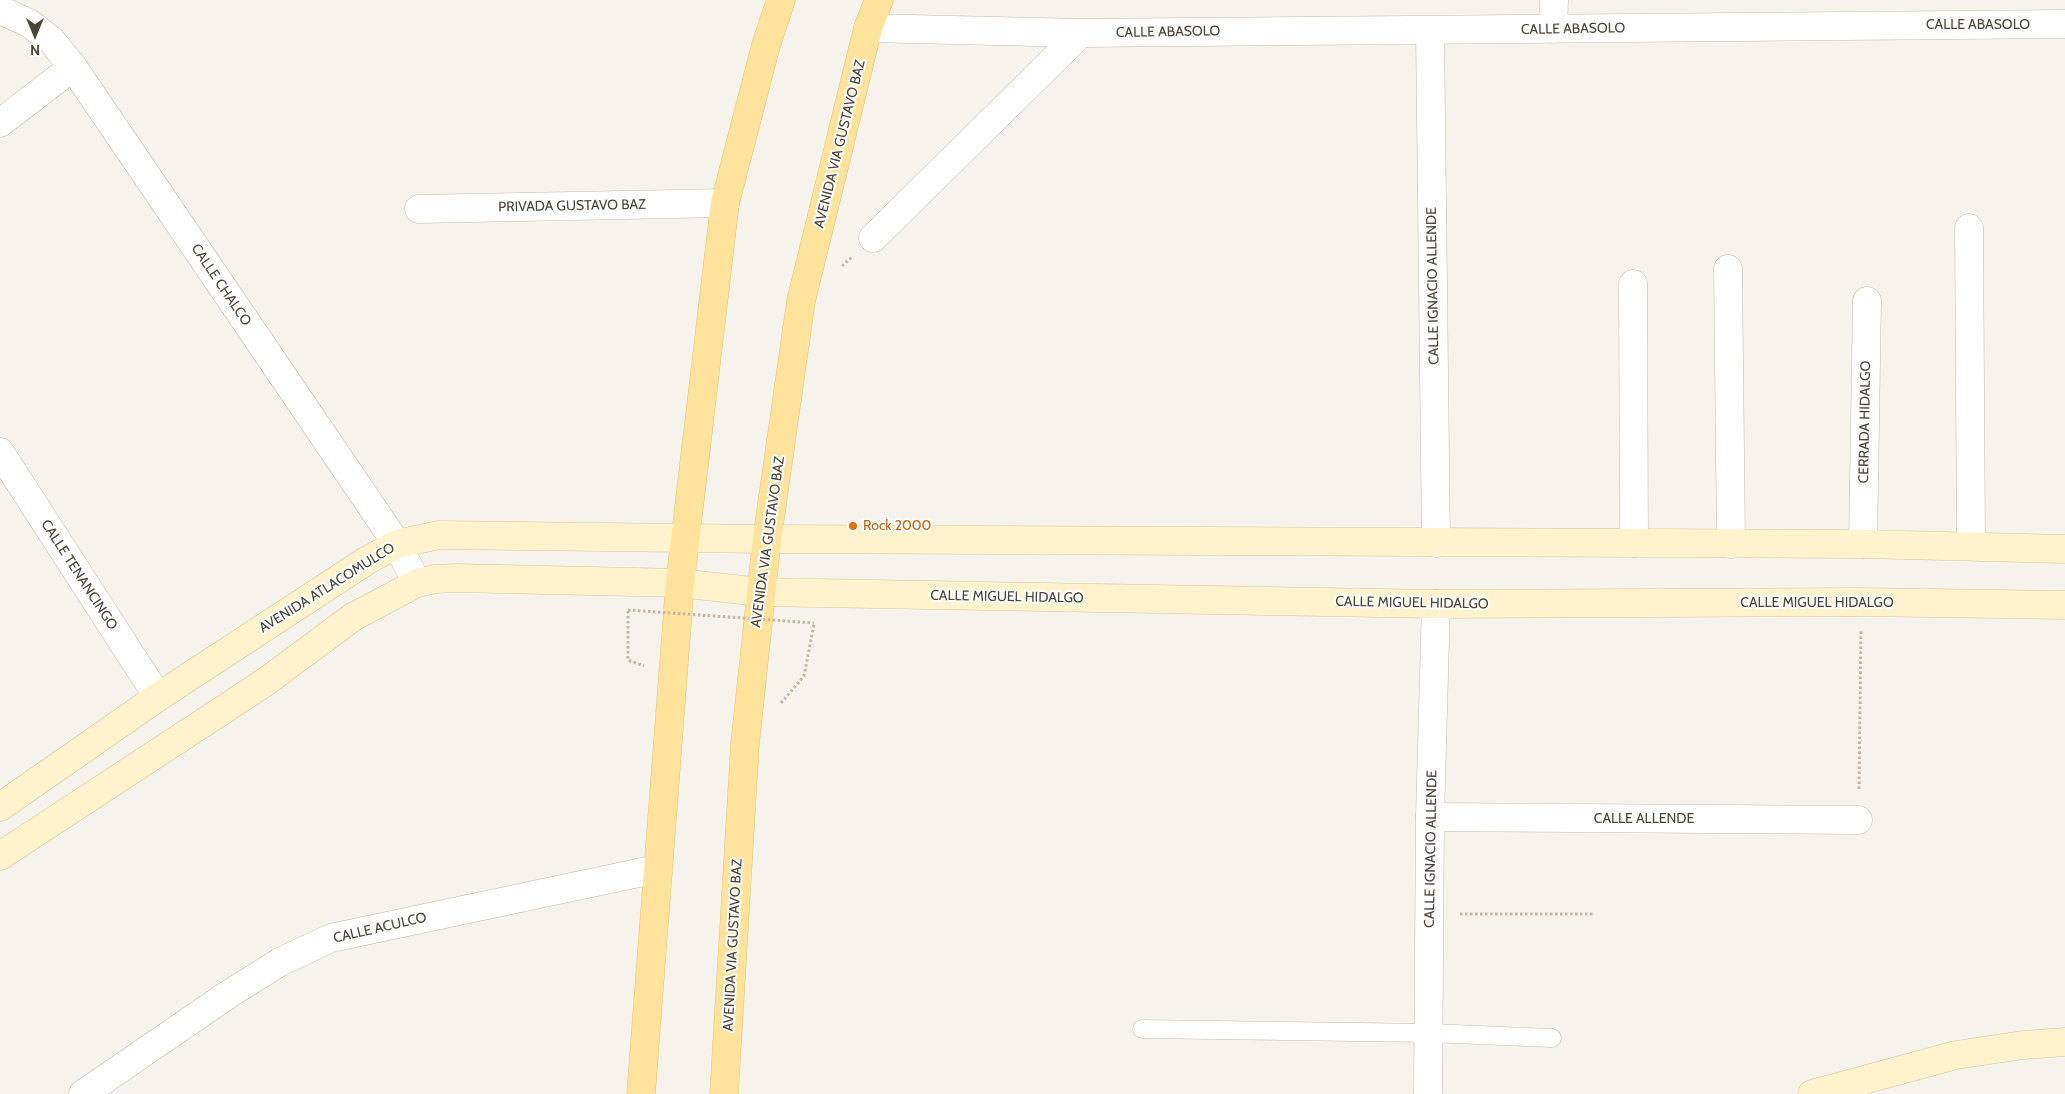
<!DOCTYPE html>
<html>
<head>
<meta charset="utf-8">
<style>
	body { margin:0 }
	#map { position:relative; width:2065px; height:1094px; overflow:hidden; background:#f6f3ec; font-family:Cabin,sans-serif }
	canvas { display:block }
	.north { position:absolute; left:10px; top:10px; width:50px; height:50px; -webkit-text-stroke:4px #fff; paint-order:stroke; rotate:180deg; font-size:14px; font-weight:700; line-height:20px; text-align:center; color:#4b4439 }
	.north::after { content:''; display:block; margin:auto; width:18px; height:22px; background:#4b4439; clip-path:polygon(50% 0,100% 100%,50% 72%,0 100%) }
</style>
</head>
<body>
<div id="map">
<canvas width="2065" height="1094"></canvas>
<div class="north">N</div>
</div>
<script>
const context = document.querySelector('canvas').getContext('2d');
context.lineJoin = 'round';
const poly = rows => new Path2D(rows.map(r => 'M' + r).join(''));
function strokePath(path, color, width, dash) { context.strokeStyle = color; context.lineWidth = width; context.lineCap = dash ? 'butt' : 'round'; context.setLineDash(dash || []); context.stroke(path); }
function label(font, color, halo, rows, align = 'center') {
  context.font = font + ' Cabin,sans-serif'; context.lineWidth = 4; context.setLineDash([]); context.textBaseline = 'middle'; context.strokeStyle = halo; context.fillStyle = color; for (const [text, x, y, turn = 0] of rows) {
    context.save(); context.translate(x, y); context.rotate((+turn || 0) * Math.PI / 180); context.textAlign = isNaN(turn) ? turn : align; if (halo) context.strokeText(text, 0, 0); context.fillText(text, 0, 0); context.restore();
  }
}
const service = poly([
	[1142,1029,1429,1033,1552,1038]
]);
const pedestrian = poly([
	[1430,817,1858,820]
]);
const minor = poly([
	[868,28,1081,33,2065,24],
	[1553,29,1554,0],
	[1430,30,1436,543],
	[0,123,73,67],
	[419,209,725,203],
	[1969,228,1971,546],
	[873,238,1081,33],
	[1728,269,1731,544],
	[1633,284,1634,543],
	[0,452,158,697],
	[1863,544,1867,301],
	[83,1094,229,994,280,962,331,938,657,869],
	[1428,1094,1430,817,1436,604]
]);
const tertiary = poly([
	[0,10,29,23,52,41,73,67,397,544,417,583]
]);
const secondary = poly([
	[0,807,158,697,366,561,397,544,439,535,767,539,1863,544,2065,549],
	[0,856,264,683,353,617,417,583,435,579,456,578,680,583,760,592,1436,604,1861,602,2065,605],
	[1812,1094,1956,1055,2023,1045,2065,1042]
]);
const primary = poly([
	[641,1094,680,583,725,203,766,45,781,0],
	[724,1094,745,744,767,539,801,301,868,28,879,0]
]);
strokePath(service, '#c2bbae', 19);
strokePath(pedestrian, '#c2bbae', 29);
strokePath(minor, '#c2bbae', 29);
strokePath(tertiary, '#c2bbae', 29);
strokePath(secondary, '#d6c79b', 29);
strokePath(primary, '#e6c16a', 29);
strokePath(poly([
	[842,266,852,257],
	[628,611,628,660,644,666],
	[781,703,804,676,814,624],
	[1859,789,1861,630],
	[1460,914,1595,914]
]), '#c4b79f', 3, [2.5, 2.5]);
strokePath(service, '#fff', 18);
strokePath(pedestrian, '#fff', 28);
strokePath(minor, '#fff', 28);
strokePath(tertiary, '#fff', 28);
strokePath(secondary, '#fff3cd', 28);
strokePath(primary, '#ffe39c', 28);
strokePath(poly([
	[628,610,814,623]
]), '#c4b79f', 3, [2.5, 2.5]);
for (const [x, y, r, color] of [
	[853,526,5,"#e8710a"]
]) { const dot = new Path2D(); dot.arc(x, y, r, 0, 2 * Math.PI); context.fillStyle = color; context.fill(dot); strokePath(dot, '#fff', 2); }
label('14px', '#4b4439', '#fff', [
	["CALLE ABASOLO",1978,25],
	["CALLE ABASOLO",1573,29,-1],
	["CALLE ABASOLO",1168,32,-1],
	["AVENIDA VIA GUSTAVO BAZ",840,144,-76],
	["PRIVADA GUSTAVO BAZ",572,206,-1],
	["CALLE CHALCO",221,285,56],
	["CALLE IGNACIO ALLENDE",1433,286,-91],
	["CERRADA HIDALGO",1865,422,-89],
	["AVENIDA VIA GUSTAVO BAZ",768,542,-82],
	["CALLE TENANCINGO",79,575,57],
	["AVENIDA ATLACOMULCO",327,588,-32],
	["CALLE MIGUEL HIDALGO",1007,597,1],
	["CALLE MIGUEL HIDALGO",1412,603,1],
	["CALLE MIGUEL HIDALGO",1817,603],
	["CALLE ALLENDE",1644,819],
	["CALLE IGNACIO ALLENDE",1431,849,-89],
	["CALLE ACULCO",380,928,-13],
	["AVENIDA VIA GUSTAVO BAZ",733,945,-87]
]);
label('14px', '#c56008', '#fff', [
	["Rock 2000",863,526]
], 'left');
</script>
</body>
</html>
